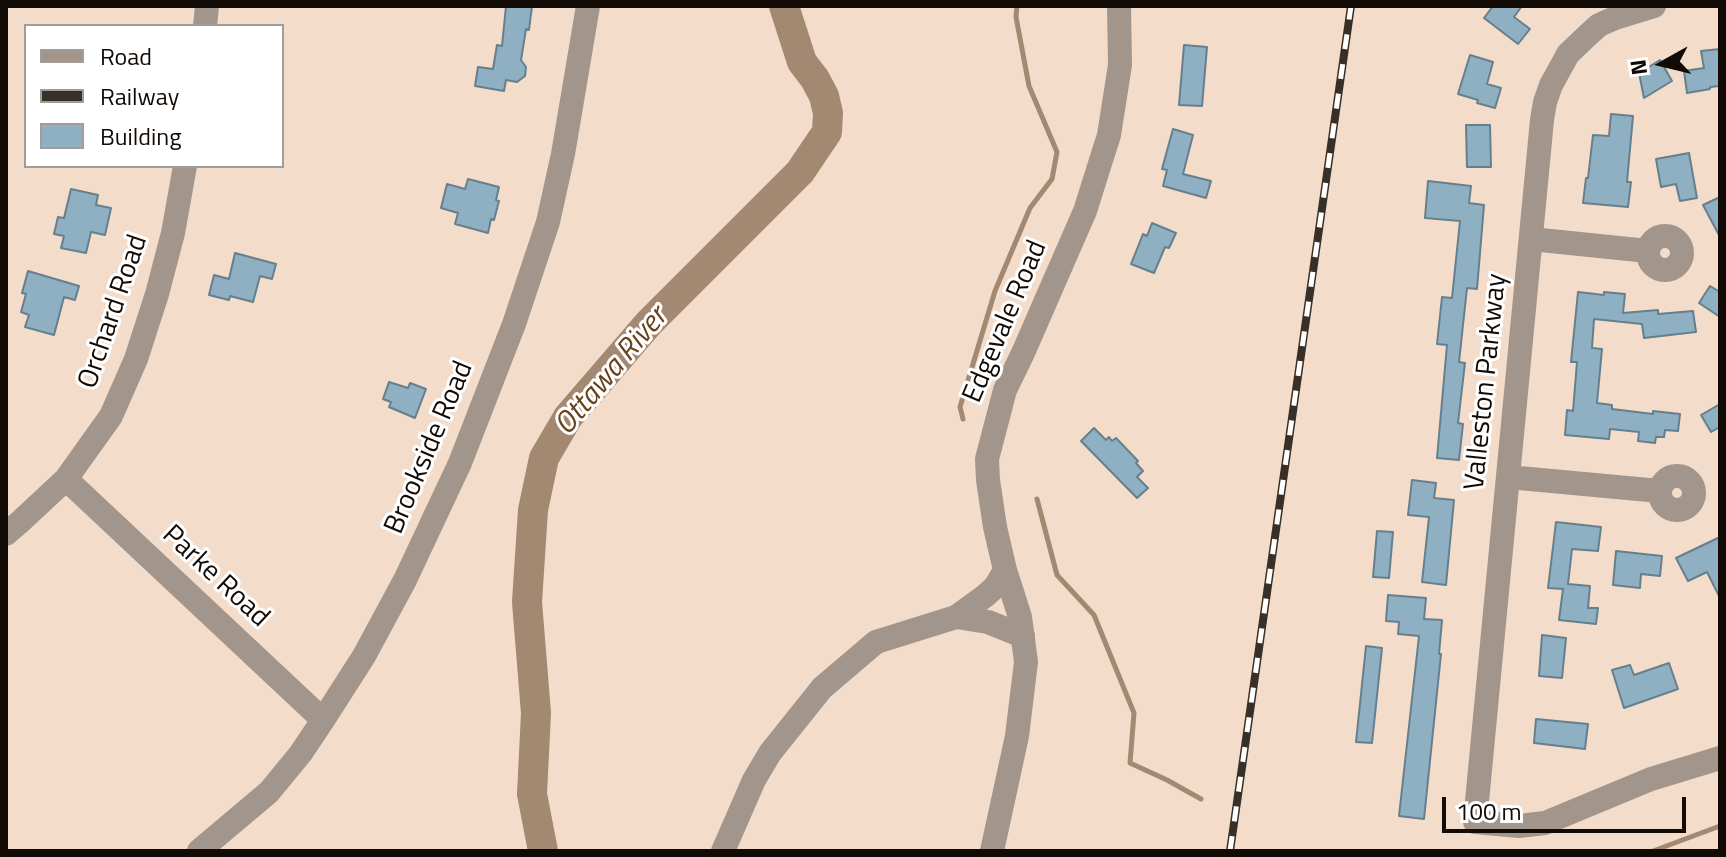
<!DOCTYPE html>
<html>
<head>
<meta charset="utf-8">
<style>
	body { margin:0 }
	#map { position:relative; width:1726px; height:857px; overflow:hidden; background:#f3dcc9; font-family:"Titillium Web",sans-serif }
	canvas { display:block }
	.frame { position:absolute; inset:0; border:8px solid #110a05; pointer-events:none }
	.legend { position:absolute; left:24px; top:24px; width:260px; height:144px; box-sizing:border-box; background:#fff; border:2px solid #a09d9b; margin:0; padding:10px 14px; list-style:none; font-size:24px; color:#110a05 }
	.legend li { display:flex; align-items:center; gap:16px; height:40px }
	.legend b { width:40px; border:2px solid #a09d9b }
	.north { position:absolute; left:1622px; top:24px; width:80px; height:80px; -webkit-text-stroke:6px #fff; paint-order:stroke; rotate:262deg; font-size:22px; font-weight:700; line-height:32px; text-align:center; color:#110a05 }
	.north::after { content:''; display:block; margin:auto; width:28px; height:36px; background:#110a05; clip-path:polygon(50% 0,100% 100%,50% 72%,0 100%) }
	.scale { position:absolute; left:1442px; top:797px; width:244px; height:36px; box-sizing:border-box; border:4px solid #110a05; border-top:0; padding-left:10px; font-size:24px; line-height:28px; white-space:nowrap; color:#110a05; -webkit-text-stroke:6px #fff; paint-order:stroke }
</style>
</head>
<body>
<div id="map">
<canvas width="1726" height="857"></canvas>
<div class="frame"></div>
<ul class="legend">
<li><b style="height:10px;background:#a2968c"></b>Road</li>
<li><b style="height:10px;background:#382f27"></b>Railway</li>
<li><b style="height:22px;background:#8eb0c2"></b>Building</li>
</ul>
<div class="north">N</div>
<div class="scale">100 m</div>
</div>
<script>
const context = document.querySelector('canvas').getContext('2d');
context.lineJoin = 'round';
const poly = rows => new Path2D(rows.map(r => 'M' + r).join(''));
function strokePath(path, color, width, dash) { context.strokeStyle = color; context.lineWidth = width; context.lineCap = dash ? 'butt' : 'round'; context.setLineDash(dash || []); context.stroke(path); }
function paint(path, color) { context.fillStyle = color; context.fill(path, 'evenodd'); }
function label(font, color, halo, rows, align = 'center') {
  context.font = font + ' "Titillium Web",sans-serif'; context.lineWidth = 6; context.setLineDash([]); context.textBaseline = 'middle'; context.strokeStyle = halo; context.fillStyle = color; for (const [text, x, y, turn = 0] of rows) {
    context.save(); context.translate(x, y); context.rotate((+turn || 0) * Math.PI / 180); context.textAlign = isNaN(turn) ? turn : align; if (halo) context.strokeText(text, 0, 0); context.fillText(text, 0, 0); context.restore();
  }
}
strokePath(poly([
	[963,419,960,407,995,291,1030,208,1052,179,1057,152,1029,86,1016,17,1017,6],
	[1037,499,1057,575,1094,615,1134,713,1130,763,1167,780,1201,799],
	[1653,851,1720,826]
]), '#a38972', 5);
strokePath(poly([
	[543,851,532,794,536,713,527,602,533,510,544,458,568,417,649,323,800,172,827,132,828,113,824,96,815,79,802,62,784,6]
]), '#a38972', 30);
const building = poly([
	[506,6,532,6,529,30,526,29,521,60,526,67,525,76,517,82,506,80,504,91,475,86,478,67,493,69,497,45,502,46,506,6],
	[1493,6,1522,6,1514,17,1530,29,1518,44,1484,18,1493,6],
	[1184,45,1207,47,1202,106,1179,105,1184,45],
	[1720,49,1720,86,1710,87,1710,89,1687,93,1684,71,1704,68,1701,51,1720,49],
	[1470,55,1493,62,1487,84,1501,88,1495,108,1477,103,1478,100,1458,94,1470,55],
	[1660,60,1672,81,1644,98,1639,73,1660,60],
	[1611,114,1633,116,1627,182,1631,182,1628,207,1583,203,1586,178,1588,178,1593,135,1609,136,1611,114],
	[1466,125,1490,125,1491,167,1467,167,1466,125],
	[1173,129,1193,135,1183,174,1211,181,1206,198,1163,186,1167,170,1162,169,1173,129],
	[1689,153,1697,198,1680,201,1676,184,1661,187,1656,159,1689,153],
	[468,179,499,187,496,200,499,201,494,220,491,219,488,233,455,224,458,213,441,208,447,184,465,189,468,179],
	[1428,181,1471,186,1469,203,1484,205,1477,289,1467,288,1459,362,1465,363,1458,423,1463,424,1459,460,1437,458,1447,345,1437,344,1442,297,1452,298,1460,221,1425,218,1428,181],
	[71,189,98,195,96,205,111,208,105,235,91,232,86,253,61,248,64,236,54,234,58,217,64,218,71,189],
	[1720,197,1720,237,1703,205,1720,197],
	[1152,223,1176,233,1169,248,1165,247,1154,273,1131,264,1143,234,1147,236,1152,223],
	[235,253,276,264,272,279,260,276,253,302,230,296,229,300,209,295,214,275,229,279,235,253],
	[28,271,79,286,75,300,64,297,54,335,25,327,29,315,21,312,26,294,22,293,28,271],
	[1710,286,1720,292,1720,317,1699,303,1710,286],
	[1578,292,1604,295,1604,292,1625,294,1623,313,1658,310,1658,314,1693,311,1696,332,1644,338,1642,324,1594,319,1592,348,1602,349,1597,403,1612,405,1612,409,1653,414,1653,411,1680,414,1678,431,1665,430,1664,437,1656,437,1655,443,1638,441,1639,432,1610,429,1609,439,1565,435,1567,410,1573,411,1577,362,1571,362,1578,292],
	[389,382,408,388,410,383,426,389,415,418,389,407,391,402,383,399,389,382],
	[1720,404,1720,427,1711,432,1701,415,1720,404],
	[1094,428,1106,440,1109,437,1112,441,1116,438,1138,461,1136,463,1143,471,1137,477,1148,488,1137,498,1081,441,1094,428],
	[1412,480,1436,483,1434,498,1454,500,1446,585,1422,582,1429,517,1408,515,1412,480],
	[1556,522,1601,527,1598,551,1572,549,1568,584,1590,586,1588,608,1598,608,1596,624,1559,620,1563,589,1548,588,1556,522],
	[1377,531,1393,532,1389,578,1373,577,1377,531],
	[1720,537,1720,598,1707,572,1688,581,1676,558,1720,537],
	[1616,551,1662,556,1660,576,1641,574,1640,588,1613,585,1616,551],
	[1388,595,1426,598,1424,619,1442,620,1439,654,1441,654,1424,819,1399,816,1419,636,1398,634,1399,622,1386,621,1388,595],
	[1542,635,1566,638,1562,678,1539,676,1542,635],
	[1366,646,1382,648,1372,743,1356,742,1366,646],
	[1669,663,1678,689,1624,708,1612,670,1630,665,1634,675,1669,663],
	[1536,719,1588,724,1585,749,1534,743,1536,719]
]);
paint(building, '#8eb0c2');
strokePath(building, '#667f8d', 2);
strokePath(poly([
	[1654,6,1615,18,1599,25,1589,34,1568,54,1551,85,1545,102,1542,120,1475,822,1519,826,1545,823,1651,779,1720,758],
	[205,26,207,6],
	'1648 253a17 17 0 1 1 34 0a17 17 0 1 1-34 0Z',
	[1531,239,1648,251],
	'1660 493a17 17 0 1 1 34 0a17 17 0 1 1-34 0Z',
	[1508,477,1660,491],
	[66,479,323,720],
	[6,534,21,521,66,479,111,416,136,359,157,294,173,233,185,166],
	[956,617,988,622,1023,636],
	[199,851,269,792,301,753,323,720,364,656,405,580,460,463,514,324,548,222,563,154,588,6],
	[723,851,754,780,770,753,822,688,876,642,956,617,985,596,995,587,1005,570],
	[992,851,1017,736,1026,662,1020,617,1005,570,995,527,988,480,987,459,1005,390,1023,353,1085,211,1109,135,1120,65,1119,6]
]), '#a2968c', 24);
const rail = poly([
	[1230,851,1351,6]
]);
strokePath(rail, '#382f27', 8);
strokePath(rail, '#fff', 5, [15]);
label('28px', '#110a05', '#fff', [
	["Orchard Road",114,312,-71],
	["Edgevale Road",1006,322,-67],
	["Valleston Parkway",1487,382,-84],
	["Brookside Road",430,448,-67],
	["Parke Road",215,577,43]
]);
label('italic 30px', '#69421b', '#fff', [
	["Ottawa River",612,372,-50]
]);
</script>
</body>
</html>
